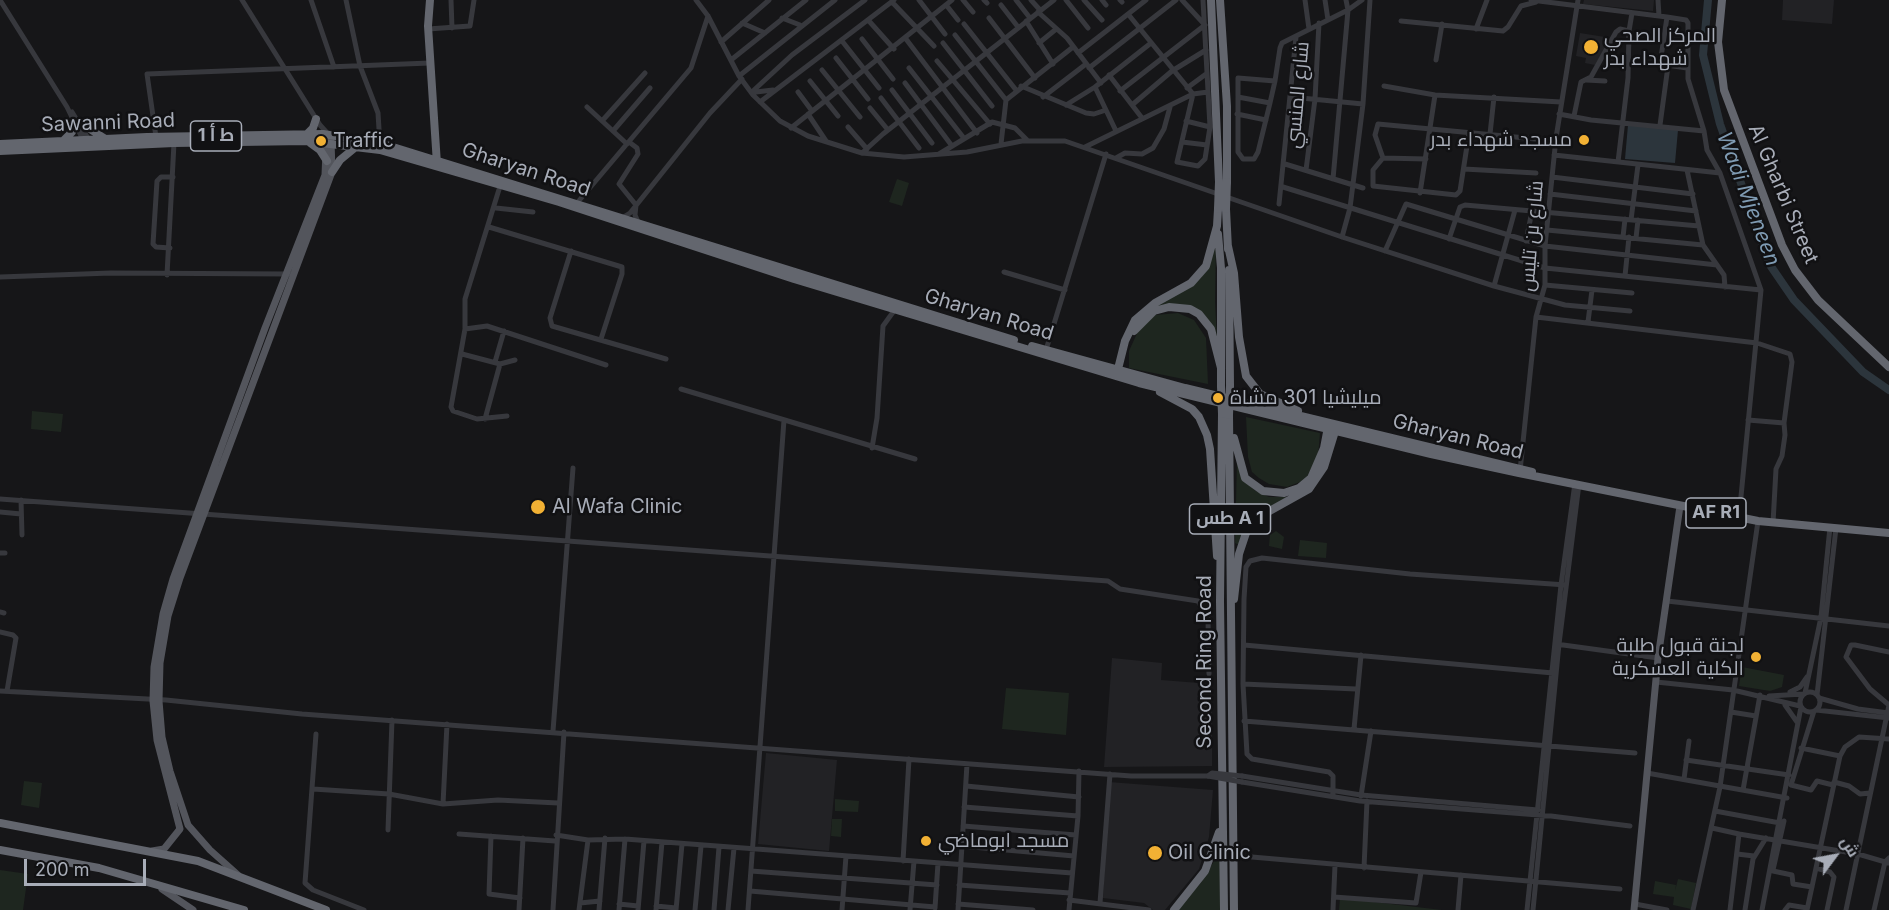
<!DOCTYPE html>
<html>
<head>
<meta charset="utf-8">
<style>
	body { margin:0 }
	#map { position:relative; width:1889px; height:910px; overflow:hidden; background:#161618; font-family:Inter,Cairo,sans-serif }
	canvas { display:block }
	.north { position:absolute; left:1805px; top:826px; width:60px; height:60px; -webkit-text-stroke:4px #111113; paint-order:stroke; rotate:58deg; font-size:16px; font-weight:700; line-height:24px; text-align:center; color:#a8adb8 }
	.north::after { content:''; display:block; margin:auto; width:21px; height:27px; background:#a8adb8; clip-path:polygon(50% 0,100% 100%,50% 72%,0 100%) }
	.scale { position:absolute; left:24px; top:859px; width:122px; height:27px; box-sizing:border-box; border:3px solid #a8adb8; border-top:0; padding-left:8px; font-size:18px; line-height:21px; white-space:nowrap; color:#a8adb8; -webkit-text-stroke:4px #111113; paint-order:stroke }
</style>
</head>
<body>
<div id="map">
<canvas width="1889" height="910"></canvas>
<div class="north">ش</div>
<div class="scale">200 m</div>
</div>
<script>
const context = document.querySelector('canvas').getContext('2d');
context.lineJoin = 'round';
function paint(path, color) { context.fillStyle = color; context.fill(path, 'evenodd'); }
const poly = rows => new Path2D(rows.map(r => 'M' + r).join(''));
function strokePath(path, color, width, dash) { context.strokeStyle = color; context.lineWidth = width; context.lineCap = dash ? 'butt' : 'round'; context.setLineDash(dash || []); context.stroke(path); }
function label(font, color, halo, rows, align = 'center') {
  context.font = font + ' Inter,Cairo,sans-serif'; context.lineWidth = 5; context.setLineDash([]); context.textBaseline = 'middle'; context.strokeStyle = halo; context.fillStyle = color; for (const [text, x, y, turn = 0] of rows) {
    context.save(); context.translate(x, y); context.rotate((+turn || 0) * Math.PI / 180); context.textAlign = isNaN(turn) ? turn : align; if (halo) context.strokeText(text, 0, 0); context.fillText(text, 0, 0); context.restore();
  }
}
paint(poly([
	[1584,0,1654,0,1653,11,1583,4],
	[1783,0,1834,0,1832,24,1782,20],
	[1580,33,1611,38,1595,65,1585,63,1586,58,1576,56],
	[1112,658,1162,663,1161,680,1212,684,1212,766,1104,767],
	[766,753,837,760,829,851,758,844],
	[1109,782,1213,790,1209,837,1199,869,1165,910,1153,910,1144,903,1103,898]
]), '#222225');
paint(poly([
	[897,179,909,183,902,206,889,202],
	[1216,241,1215,302,1217,341,1194,309,1151,309,1201,278],
	[1178,313,1194,320,1206,338,1208,384,1129,368,1129,351,1139,329,1155,315],
	[32,411,63,414,61,432,31,429],
	[1246,417,1320,433,1318,457,1305,480,1287,487,1269,484,1259,478,1252,472,1248,457],
	[1237,459,1251,487,1256,491,1269,497,1288,497,1254,518,1239,545,1235,543],
	[1276,531,1284,537,1282,549,1269,546,1270,535],
	[1300,540,1327,543,1326,558,1298,556],
	[1742,667,1784,675,1782,687,1770,691,1739,686],
	[1006,688,1069,693,1066,735,1002,729],
	[24,781,42,783,39,808,21,805],
	[835,799,859,801,858,812,835,811],
	[832,819,842,819,841,837,831,836],
	[1220,844,1221,910,1176,910,1200,884,1216,858],
	[0,870,28,874,23,910,0,910],
	[1678,879,1696,883,1691,909,1673,905,1674,897,1653,894,1655,881,1676,885,1675,891],
	[1340,898,1442,910,1339,910]
]), '#1e261f');
paint(poly([
	[1628,125,1678,130,1675,163,1625,159]
]), '#2c353c');
strokePath(poly([
	[1708,0,1703,55,1720,124,1770,265,1794,300,1863,372,1889,390]
]), '#2c353c', 8);
strokePath(poly([
	[0,0,67,107,84,142],
	[242,0,320,125,329,135],
	[311,0,334,67],
	[346,0,360,66,378,113,380,145],
	[451,0,452,28],
	[696,0,708,16,739,76,753,95,780,121,808,136,862,153,904,157,967,152,1022,141,1065,141,1342,237,1494,286,1565,305,1630,311],
	[919,0,945,34],
	[963,0,973,12],
	[984,0,987,3],
	[1016,0,1030,18],
	[1031,0,1040,10],
	[1066,0,1088,28],
	[1084,0,1102,20],
	[1102,0,1106,5],
	[1120,0,1122,2],
	[1305,0,1309,29],
	[1325,0,1328,20],
	[1531,0,1667,17,1686,20,1688,23,1688,79,1704,131,1591,120,1559,114],
	[1658,0,1659,16],
	[892,2,934,46],
	[1001,5,1018,27],
	[947,6,958,20],
	[1038,12,1067,38,1101,83],
	[1128,14,1193,94,1177,162,1198,166,1205,159,1210,127,1203,0],
	[1667,17,1660,64,1687,68],
	[782,18,800,25],
	[989,18,1035,78],
	[869,21,894,49],
	[1026,21,1053,64],
	[1401,21,1503,31,1508,27,1521,6,1536,2],
	[742,23,765,33],
	[964,24,1016,90],
	[428,29,470,26,474,0],
	[1476,29,1487,0],
	[955,35,1006,100],
	[862,39,893,79],
	[906,39,977,133],
	[842,41,879,88],
	[721,42,769,0],
	[943,43,992,106],
	[1039,43,1055,30],
	[1078,53,1146,0],
	[836,58,868,99],
	[731,60,806,0],
	[1436,60,1442,24],
	[937,61,990,124],
	[909,68,963,137],
	[1089,68,1176,0],
	[822,70,860,117],
	[1109,75,1142,118],
	[739,76,835,0],
	[1586,80,1605,81],
	[810,81,838,116],
	[1275,81,1238,78,1238,152,1243,159,1254,159,1258,152,1270,103,1275,81,1280,48,1282,43,1348,10,1362,0],
	[905,83,952,146],
	[1021,86,1086,113,1094,114,1106,110],
	[1384,86,1435,95,1561,102],
	[1095,87,1116,131],
	[1187,88,1206,74],
	[754,90,792,55,865,0],
	[892,90,932,143],
	[1120,91,1205,25,1182,0],
	[756,92,773,90],
	[798,92,812,111],
	[1043,97,1086,64],
	[1238,97,1270,103],
	[1291,97,1363,104],
	[881,98,919,148],
	[760,102,894,0],
	[1066,105,1095,87,1151,43],
	[1132,105,1172,71,1206,50],
	[587,107,627,144],
	[870,108,888,130],
	[72,112,91,143],
	[808,114,826,141],
	[1237,114,1266,120],
	[1574,116,1581,82,1591,77,1616,32,1620,29,1629,31],
	[602,121,645,73],
	[1186,121,1210,127],
	[1660,125,1668,66],
	[848,127,867,149],
	[791,128,952,0],
	[613,131,650,88],
	[1704,131,1707,150,1720,173],
	[1490,134,1494,97],
	[156,137,147,74,430,63],
	[629,142,637,148,638,154,619,184,636,205,635,215,638,222],
	[1182,142,1207,145],
	[1001,144,1006,100,1073,47],
	[1085,147,1193,94,1208,92],
	[862,153,883,134,1054,0],
	[939,154,992,122,1015,128,1027,140],
	[1554,155,1720,173,1761,290,1739,517],
	[1116,158,1125,153,1142,154,1153,148,1164,129,1170,107],
	[1383,158,1375,135,1378,124,1547,140],
	[1426,159,1383,158,1373,170,1373,186,1456,195,1460,191,1469,133],
	[1618,162,1628,78,1629,31,1632,13],
	[1285,164,1363,188],
	[1464,169,1536,173],
	[1306,170,1315,99,1319,23],
	[1687,170,1703,245,1724,275,1725,287],
	[1552,177,1693,194],
	[1333,179,1348,10,1346,0],
	[501,183,465,299,465,329,451,407,453,411,477,419,507,416],
	[1283,187,1545,268,1761,290],
	[1420,193,1435,95],
	[1550,194,1696,211],
	[577,203,691,68,708,16],
	[1279,204,1296,37],
	[496,208,533,212],
	[622,218,630,213,710,113,742,79],
	[1631,220,1638,165],
	[489,227,622,267,622,274,601,339],
	[1547,230,1703,245],
	[1342,237,1350,208,1363,104,1370,0],
	[1623,237,1625,219],
	[1636,238,1638,220],
	[1449,239,1460,207,1465,205,1699,226],
	[1526,241,1532,211],
	[170,248,156,247,153,244,157,181,161,177,173,177],
	[571,251,550,318,552,326,666,359],
	[1385,251,1406,204,1545,246,1717,265],
	[1004,272,1065,290],
	[167,275,174,143],
	[1625,276,1629,237],
	[0,277,111,273,289,274],
	[1545,285,1632,293],
	[1494,286,1515,210],
	[1536,317,1757,343,1790,354,1792,362,1784,423,1785,435,1782,456,1776,469,1773,523],
	[1588,322,1592,290],
	[465,329,487,326,606,365],
	[1046,350,1106,154],
	[462,354,500,364,515,360],
	[495,362,504,331],
	[681,389,915,459],
	[485,419,500,364],
	[1748,420,1784,423],
	[872,448,877,418,883,326,896,308],
	[1520,471,1536,317,1545,285,1545,246,1556,138,1578,0],
	[0,499,1108,581,1120,589,1198,601,1208,619,1209,674],
	[21,500,22,535],
	[0,512,21,514],
	[0,553,5,553],
	[1667,601,1889,626],
	[0,612,4,613],
	[0,632,13,635,16,638,7,691],
	[1556,644,1658,658],
	[1244,645,1553,673],
	[1656,682,1733,690,1800,706],
	[1243,684,1356,689],
	[0,691,166,700,302,714,1131,776,1208,776],
	'1800 702a10 10 0 1 1 20 0a10 10 0 1 1-20 0Z',
	[1790,692,1800,687,1807,677],
	[1805,693,1821,617,1830,527],
	[1817,695,1836,528],
	[1769,696,1803,694],
	[1819,698,1858,709,1889,713],
	[1785,705,1797,722],
	[1889,705,1870,689,1846,657,1851,645,1855,645,1889,652],
	[1816,710,1889,718],
	[1731,712,1756,716],
	[1244,721,1635,753],
	[447,724,443,804,498,800,558,803],
	[1354,729,1361,655],
	[553,731,573,468],
	[316,734,305,883,313,890,364,910],
	[1801,748,1840,756],
	[1686,760,1789,775],
	[1647,773,1787,798],
	[1242,776,1361,795,1538,810],
	[1684,779,1689,741],
	[1242,782,1360,801,1551,816,1630,826],
	[1834,782,1849,786,1860,794,1870,793],
	[1791,785,1814,711],
	[1791,785,1811,790,1817,781,1833,785],
	[966,786,1079,797],
	[313,789,389,794,443,804],
	[1743,790,1760,695],
	[1333,795,1333,776,1329,772,1252,759,1247,754,1243,684,1244,599,1246,567,1250,561,1262,558,1410,574,1566,585],
	[1361,796,1371,731],
	[964,807,1078,816],
	[1715,811,1780,823],
	[963,826,1076,835],
	[1712,828,1739,834],
	[388,830,392,720],
	[459,834,555,841],
	[556,835,588,840,625,839,1072,873],
	[491,836,489,894,520,898],
	[961,846,1074,856],
	[1737,854,1754,856],
	[1252,857,1620,889],
	[903,861,909,759],
	[1364,868,1367,801],
	[1816,868,1830,872,1834,877,1827,910],
	[1773,870,1784,821],
	[751,871,937,885],
	[1773,871,1792,875,1793,884,1812,887],
	[959,885,1070,893],
	[750,891,935,907],
	[1334,897,1416,903,1421,872],
	[1069,900,1149,910],
	[580,903,600,901],
	[1100,903,1110,774],
	[619,904,638,906],
	[958,904,1033,910],
	[1635,904,1667,910],
	[656,906,676,908],
	[935,908,938,863],
	[519,910,523,838],
	[553,910,564,732],
	[579,910,588,840],
	[599,910,605,838],
	[619,910,625,839],
	[638,910,644,841],
	[656,910,662,842],
	[676,910,682,844],
	[695,910,701,846],
	[714,910,719,847],
	[728,910,734,848],
	[748,910,784,420],
	[842,910,846,856],
	[910,910,914,861],
	[958,910,967,764],
	[1069,910,1078,816,1079,771],
	[1333,910,1335,865],
	[1458,910,1461,875],
	[1527,910,1561,585,1575,483],
	[1533,910,1559,644,1579,484],
	[1693,910,1720,787,1758,521],
	[1730,910,1739,834,1858,854,1889,863],
	[1745,910,1753,859,1766,838],
	[1762,910,1801,707],
	[1785,910,1789,905,1807,908],
	[1807,910,1840,756,1845,747,1859,737,1889,739],
	[1846,910,1889,705],
	[1874,910,1885,862,1889,858]
]), '#37383d', 5);
strokePath(poly([
	[152,851,164,849,180,829,157,740,153,701,154,667,163,614,173,579,265,328,325,175,326,151,323,134],
	[238,875,210,850,188,825,170,771,162,737,159,701,160,663,168,616,180,578,332,172,331,140],
	[162,889,193,910],
	[1634,910,1658,658,1680,506]
]), '#53555c', 7);
strokePath(poly([
	[430,0,428,26,437,164],
	[1211,0,1219,182],
	[1220,0,1227,106,1227,182],
	[1722,0,1718,42,1724,90,1782,245,1795,270,1818,300,1889,367],
	[82,124,104,138],
	[306,135,313,128,316,119],
	[64,140,72,132,74,122],
	[309,142,320,150,327,161],
	[0,144,147,137,323,134,380,143,1014,340],
	[0,151,174,143,305,141,380,150,559,202,794,279,1139,383,1431,454,1519,473,1758,521,1889,533],
	[332,172,340,160,357,146],
	[1226,209,1228,249],
	[1218,234,1221,268,1221,386],
	[1228,246,1234,273,1239,337,1246,376,1260,394,1298,411],
	[1229,270,1230,386],
	[1134,331,1154,311,1169,307,1190,309,1199,314,1211,329,1221,368],
	[1032,346,1185,388,1532,472],
	[1117,373,1125,341,1135,320,1155,303,1191,283,1206,266,1217,226,1218,209],
	[1160,392,1192,409,1199,417,1207,435,1210,449,1217,556],
	[1222,414,1220,601,1224,910],
	[1229,415,1234,910],
	[1234,438,1245,478,1263,491,1284,493,1299,488,1311,478,1324,448,1328,427],
	[1234,599,1239,554,1246,533,1257,518,1309,489,1324,467,1336,428],
	[0,823,198,861,326,910],
	[0,850,99,868,244,910],
	[1174,910,1205,871,1219,832]
]), '#63666e', 8);
strokePath(poly([
	[1208,776,1242,782],
	[1208,776,1212,773,1242,776]
]), '#37383d', 5);
strokePath(poly([
	[1218,209,1219,182],
	[1226,209,1227,182],
	[1221,386,1222,414],
	[1229,415,1230,386]
]), '#63666e', 8);
for (const [x, y, r, color] of [
	[1591,47,8,"#f2b134"],
	[1584,140,6,"#f2b134"],
	[321,141,6,"#f2b134"],
	[1218,398,6,"#f2b134"],
	[538,507,8,"#f2b134"],
	[1756,657,6,"#f2b134"],
	[926,841,6,"#f2b134"],
	[1155,853,8,"#f2b134"]
]) { const dot = new Path2D(); dot.arc(x, y, r, 0, 2 * Math.PI); context.fillStyle = color; context.fill(dot); strokePath(dot, '#111113', 2); }
for (const [x, y, w] of [
	[216,136,51],
	[1716,513,60],
	[1230,519,81]
]) { const box = new Path2D(); box.roundRect(x - w / 2, y - 15, w, 30, 4.5); context.fillStyle = '#111113'; context.fill(box); strokePath(box, '#a8adb8', 1.5); }
label('bold 18px', '#a8adb8', null, [
	["ط أ 1",216,136],
	["AF R1",1716,513],
	["طس A 1",1230,519]
]);
label('20px', '#a8adb8', '#111113', [
	["المركز الصحي",1604,36],
	["شهداء بدر",1604,59],
	["مسجد شهداء بدر",1572,140,"right"],
	["Traffic",333,141],
	["ميليشيا 301 مشاة",1230,398],
	["Al Wafa Clinic",552,507],
	["لجنة قبول طلبة",1744,646,"right"],
	["الكلية العسكرية",1744,669,"right"],
	["مسجد ابوماضي",938,841],
	["Oil Clinic",1168,853]
], 'left');
label('20px', '#a8adb8', '#111113', [
	["شارع المنسي",1298,95,-85],
	["Sawanni Road",108,123,-2],
	["Gharyan Road",526,170,18],
	["Al Gharbi Street",1783,194,67],
	["شارع بن تليس",1532,236,-85],
	["Gharyan Road",989,315,17],
	["Gharyan Road",1458,437,14],
	["Second Ring Road",1205,662,-90]
]);
label('italic 21px', '#7f9bb3', '#111113', [
	["Wadi Mjeneen",1748,199,69]
]);
</script>
</body>
</html>
